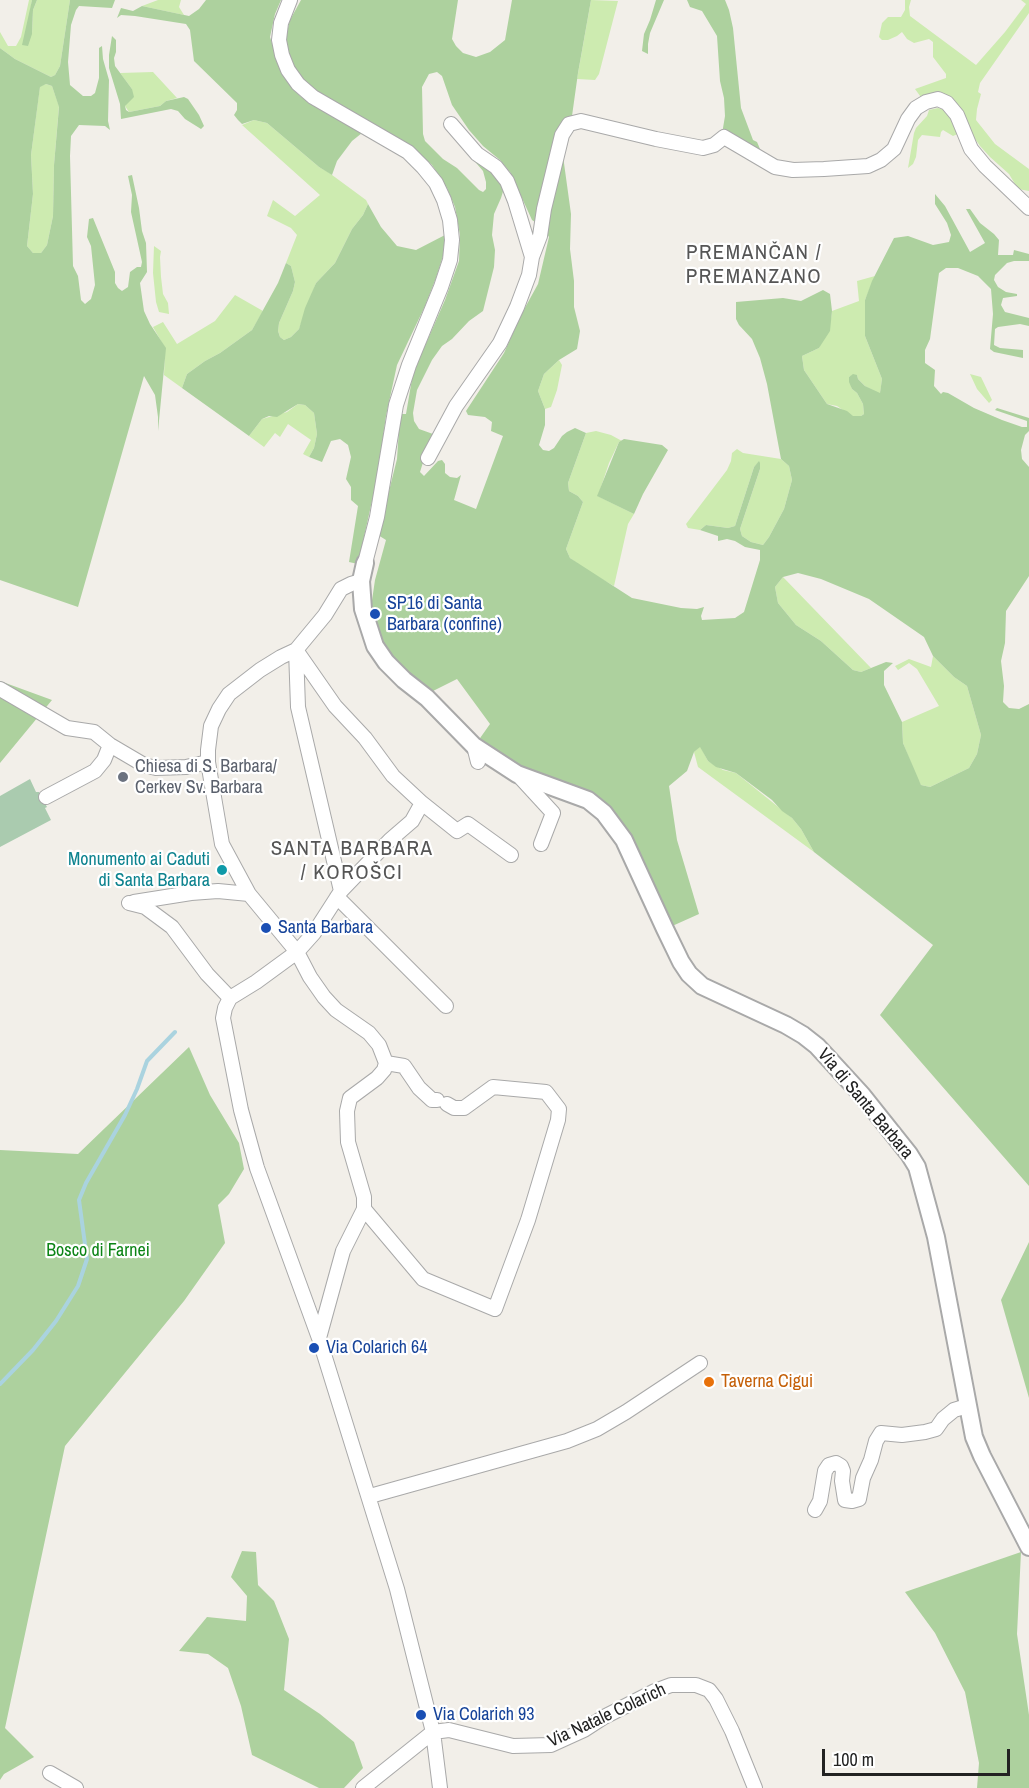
<!DOCTYPE html>
<html>
<head>
<meta charset="utf-8">
<style>
	body { margin:0 }
	#map { position:relative; width:1029px; height:1788px; overflow:hidden; background:#f2efe9; font-family:"Archivo Narrow",sans-serif }
	canvas { display:block }
	.scale { position:absolute; left:822px; top:1749px; width:188px; height:27px; box-sizing:border-box; border:3px solid #222; border-top:0; padding-left:8px; font-size:18px; line-height:21px; white-space:nowrap; color:#222; -webkit-text-stroke:4px #fff; paint-order:stroke }
</style>
</head>
<body>
<div id="map">
<canvas width="1029" height="1788"></canvas>
<div class="scale">100 m</div>
</div>
<script>
const context = document.querySelector('canvas').getContext('2d');
context.lineJoin = 'round';
function paint(path, color) { context.fillStyle = color; context.fill(path, 'evenodd'); }
const poly = rows => new Path2D(rows.map(r => 'M' + r).join(''));
function strokePath(path, color, width, dash) { context.strokeStyle = color; context.lineWidth = width; context.lineCap = dash ? 'butt' : 'round'; context.setLineDash(dash || []); context.stroke(path); }
function label(font, color, halo, rows, align = 'center') {
  context.font = font + ' "Archivo Narrow",sans-serif'; context.lineWidth = 4.5; context.setLineDash([]); context.textBaseline = 'middle'; context.strokeStyle = halo; context.fillStyle = color; for (const [text, x, y, turn = 0] of rows) {
    context.save(); context.translate(x, y); context.rotate((+turn || 0) * Math.PI / 180); context.textAlign = isNaN(turn) ? turn : align; if (halo) context.strokeText(text, 0, 0); context.fillText(text, 0, 0); context.restore();
  }
}
paint(poly([
	[29,0,32,0,28,25,32,34,33,10,37,0,70,0,60,66,55,75,51,77,15,59,0,48,0,32,8,46,16,46,21,37],
	[158,0,181,0,179,7,184,15,142,6],
	[591,0,618,1,599,74,595,80,577,79],
	[905,0,911,0,909,7,910,16,976,65,1005,32,1026,4,1021,0,1029,0,1029,13,980,83,978,92,981,94,977,109,976,120,995,144,1029,169,1029,191,1018,189,1009,174,990,157,980,146,966,126,960,107,953,99,939,96,923,100,915,89,946,78,946,74,933,57,933,42,929,39,914,43,907,39,902,32,897,36,888,40,882,40,879,37,882,23,888,17,901,17,905,10],
	[153,72,177,98,166,101,160,106,129,112,125,106,132,89,120,73],
	[46,84,52,86,59,106,54,165,53,216,47,245,41,253,33,253,27,246,33,194,31,155,40,86],
	[938,108,946,110,954,118,960,133,953,136,943,130,941,132,940,137,922,135,918,140,916,157,913,164,908,168,914,133,916,128,927,116,929,110],
	[254,120,267,123,319,167,328,172,366,200,368,204,363,215,352,229,335,263,316,283,299,329,291,337,284,340,280,337,278,331,279,323,293,291,295,282,291,266,286,263,297,235,291,228,267,216,273,200,295,216,320,195,242,125],
	[154,246,161,251,160,257,161,277,163,294,168,303,169,314,159,312,156,302,153,273],
	[875,276,865,300,865,336,882,379,880,394,865,386,858,379,857,375,853,375,849,377,852,389,857,393,863,404,864,414,861,416,853,417,837,406,827,404,804,370,802,356,819,348,831,319,832,311,859,301,857,281],
	[235,295,263,311,252,330,220,353,205,361,187,374,182,388,164,375,165,348,153,327,163,322,177,344,215,321],
	[559,360,562,365,557,390,551,407,545,409,538,391,544,374],
	[970,374,981,377,992,400,989,403,977,389],
	[298,404,305,405,314,413,317,434,314,448,309,457,303,454,311,440,288,424,280,437,275,433,264,447,249,436,262,419,287,412],
	[596,431,611,435,622,441,619,442,609,463,598,496,634,514,628,524,614,586,589,572,570,558,566,549,583,502,578,496,569,491,568,483,586,433],
	[737,449,743,453,781,459,789,466,792,480,784,509,769,537,763,545,751,542,742,536,740,529,760,469,759,462,754,467,735,526,728,528,706,525,700,530,688,528,686,524,727,470,731,461,732,453],
	[783,577,871,668,861,672,853,670,821,641,796,625,778,603,775,587],
	[933,656,954,677,967,686,981,735,977,754,969,768,930,787,921,785,917,778,903,743,902,722,939,706,917,669,909,663,898,670,895,666,909,659,931,667],
	[700,746,708,761,723,770,736,773,792,818,801,829,814,852,698,767,694,752]
]), '#cdebb0');
paint(poly([
	[32,0,37,0,33,10,32,34,28,46,22,45],
	[70,0,115,0,112,8,79,6,76,10,71,25,68,62,70,85,83,96,91,96,95,93,99,78,99,48,102,46,103,59,109,80,108,121,110,130,105,126,79,125,71,136,70,156,73,266,78,276,81,300,85,304,91,299,95,285,91,246,87,237,89,219,93,218,115,272,115,283,118,288,122,291,128,287,130,272,137,267,141,267,142,262,131,212,132,195,128,176,132,175,139,208,142,231,146,243,147,272,140,283,144,311,150,324,166,348,158,431,158,417,155,395,144,376,78,607,0,580,0,48,15,59,51,77,55,75,60,66],
	[46,84,52,86,59,107,54,165,53,216,47,245,41,253,33,253,27,246,33,194,31,155,40,87],
	[206,0,281,0,275,14,270,37,280,68,295,91,300,96,326,113,362,133,352,141,337,161,332,175,319,167,267,123,254,120,242,124,238,120,234,115,237,110,237,103,194,61,190,30,186,24,135,16,121,15,117,18,121,8,133,11,142,6,189,16,199,9],
	[301,0,458,0,452,39,456,46,463,53,476,57,490,52,505,40,512,0,591,0,578,73,572,116,563,156,571,214,570,249,574,281,574,307,580,331,577,349,559,360,544,374,538,391,545,409,545,425,539,445,543,450,549,451,554,448,562,436,567,432,575,428,586,433,568,483,569,491,578,496,583,502,566,549,570,558,632,598,681,608,697,609,704,607,701,616,702,620,735,618,744,612,760,560,760,550,745,547,735,541,727,539,718,541,718,536,700,530,706,525,728,528,735,526,754,467,759,461,760,463,760,469,740,529,742,536,751,542,763,545,769,537,784,509,792,480,789,466,781,459,767,384,760,358,752,339,739,325,736,319,736,302,783,298,801,301,823,290,830,294,832,311,830,331,819,348,802,356,804,370,827,404,847,411,853,416,861,416,864,414,863,404,857,393,852,389,849,382,849,377,853,374,857,375,858,379,865,386,880,393,882,379,865,336,865,300,872,281,894,238,908,236,933,245,949,242,951,235,947,223,935,204,935,194,945,206,970,252,985,243,966,209,970,209,980,223,994,234,999,240,998,255,1013,255,1014,250,1029,254,1029,261,1014,261,1007,263,995,275,994,280,998,287,1006,292,1017,294,1017,296,1003,298,1001,305,1005,312,1029,318,1029,326,1020,324,998,327,995,329,994,345,1000,348,1023,350,1023,358,994,352,990,349,993,314,991,289,978,276,958,268,946,268,939,273,930,339,925,350,925,363,935,370,934,386,941,394,943,392,948,393,974,408,1002,420,1022,427,1027,427,1027,421,995,410,997,408,1029,418,1029,431,1025,435,1021,450,1022,459,1029,467,1029,576,1006,611,1005,643,1001,661,1004,686,1003,702,1009,708,1019,709,1029,704,1029,1186,880,1015,933,945,814,852,801,829,792,818,782,811,772,800,736,773,716,767,708,761,700,747,694,752,687,771,669,786,677,840,699,914,670,927,603,806,522,769,478,741,490,724,457,679,429,693,385,653,370,614,375,580,386,540,378,535,397,459,400,414,406,414,413,373,445,300,459,261,460,235,455,207,447,188,432,165,418,153,317,94,300,78,292,65,287,49,286,36,290,20],
	[437,72,442,76,452,105,469,130,483,146,500,160,510,172,532,220,541,226,549,237,538,284,521,315,504,353,466,411,468,415,485,417,492,422,491,431,503,436,476,509,454,500,461,475,457,478,450,477,445,473,445,464,442,460,438,461,424,476,420,472,425,456,436,441,433,434,419,429,414,421,413,413,417,390,432,360,442,346,452,339,469,321,483,311,494,267,495,250,492,235,494,214,501,198,505,185,473,154,471,157,483,171,486,182,486,189,483,192,479,190,457,168,443,159,425,141,423,134,422,87,429,74],
	[798,573,821,579,869,599,924,637,933,656,954,677,967,686,981,735,977,754,969,768,930,787,921,785,903,743,902,722,884,685,884,671,893,663,886,662,861,672,853,670,821,641,796,625,778,603,775,587,783,577],
	[656,0,664,0,650,33,648,44,648,54,642,51,644,34,650,20],
	[687,0,725,0,729,10,733,28,741,108,753,140,757,142,763,156,722,134,725,116,724,98,720,81,717,36,702,11,690,7],
	[112,36,116,40,116,52,114,58,115,66,132,89,134,97,125,106,126,110,129,112,160,106,166,101,184,97,188,99,199,115,204,126,201,129,185,119,178,111,171,109,121,119,120,104,109,68,109,55],
	[368,204,381,227,397,246,416,250,445,235,443,256,436,278,425,306,397,365,386,416,378,474,358,564,349,562,358,506,351,500,351,487,346,479,351,457,348,445,340,439,331,441,322,462,309,457,314,448,317,434,314,413,305,405,298,404,277,417,269,416,262,419,249,436,182,388,187,374,205,361,220,353,252,330,278,283,286,263,291,266,295,282,293,291,279,323,278,331,280,337,284,340,291,337,299,329,305,308,316,283,335,263,352,229,363,215],
	[624,439,662,445,668,450,643,494,634,514,597,496,619,442],
	[0,681,52,700,0,763],
	[189,1047,210,1095,239,1143,244,1169,229,1194,218,1205,225,1243,184,1301,65,1446,5,1728,34,1757,4,1774,0,1780,0,1150,78,1154],
	[1029,1242,1029,1398,1001,1300],
	[242,1551,256,1552,258,1585,274,1601,289,1639,284,1690,320,1714,354,1742,363,1768,344,1788,319,1788,252,1755,241,1706,228,1668,208,1654,179,1651,207,1617,246,1621,247,1596,231,1577],
	[1021,1552,1017,1634,1029,1715,1029,1788,977,1788,979,1763,965,1692,935,1633,905,1592]
]), '#add19e');
paint(poly([
	[30,779,36,792,39,792,47,807,45,808,51,820,0,847,0,796]
]), '#aacbaf');
strokePath(poly([
	[0,1384,33,1350,56,1321,78,1286,87,1259,79,1200,86,1183,125,1115,137,1089,147,1061,175,1032]
]), '#aad3df', 4);
const minor = poly([
	[290,0,281,23,279,40,282,55,288,70,298,84,313,97,408,152,423,167,436,183,444,200,450,220,452,240,450,260,441,287,409,365,396,405,377,517,365,563],
	[532,257,540,236,544,209,562,135,569,124,581,121,656,139,703,148,714,145,724,137,775,167,793,170,824,169,868,166,881,160,894,149,908,119,916,108,926,102,938,99,947,103,957,115,971,149,985,166,1029,208],
	[428,458,456,406,500,343,517,307,529,275,532,257,515,201,507,181,496,167,477,154,451,124],
	[296,650,335,706,365,738,393,776,422,803,457,831,468,824,511,855],
	[296,650,298,707,341,891],
	[0,689,67,728,94,732,110,745,144,765,156,768,186,767,208,762],
	[474,746,478,762],
	[519,776,553,813,541,844],
	[46,797,95,771,104,760,110,745],
	[422,803,412,821,390,840,341,891,314,933,297,952,256,982,230,998,225,1008,223,1018,241,1110,257,1168,319,1338,397,1589,433,1732,440,1788],
	[337,897,446,1006],
	[134,902,191,893,218,891,249,894],
	[129,903,145,907,172,927,207,974,230,998],
	[386,1063,404,1066,419,1088,432,1100,437,1100],
	[364,1209,423,1279,495,1309,528,1220,558,1120,559,1109,546,1092,493,1087,464,1108,454,1108,447,1104],
	[319,1338,343,1251,364,1209,364,1197,348,1142,347,1111,350,1098,377,1078,384,1070,386,1063,379,1045,369,1033,336,1010,324,997,310,977,297,952,249,894,222,844,208,762,208,750,211,726,219,709,229,694,260,670,281,657,296,650,325,615,341,589,351,584,361,581],
	[370,1496,567,1441,597,1429,626,1412,700,1363],
	[815,1510,820,1501,825,1471,829,1465,836,1463,841,1466,843,1471,842,1481,845,1500,852,1501,859,1499,863,1478,871,1460,876,1441,881,1433,902,1435,925,1432,936,1429,943,1419,954,1410,967,1406],
	[50,1773,76,1788],
	[363,1788,433,1732,449,1730,513,1746,551,1745,584,1730,604,1717,655,1691,671,1685,696,1685,709,1690,716,1699,732,1731,755,1788]
]);
const tertiary = poly([
	[365,563,361,581,363,609,375,646,386,662,404,680,427,698,474,746,517,774,588,800,604,813,624,840,665,929,681,962,689,974,702,986,786,1025,803,1035,817,1046,862,1095,909,1154,917,1167,936,1237,974,1437,982,1456,1029,1547]
]);
strokePath(minor, '#a9a9a9', 16);
strokePath(tertiary, '#a9a9a9', 20);
strokePath(minor, '#fff', 14);
strokePath(tertiary, '#fff', 16);
for (const [x, y, r, color] of [
	[375,614,6,"#1a4fb4"],
	[123,777,6,"#6b7280"],
	[222,870,6,"#0f9aa8"],
	[266,928,6,"#1a4fb4"],
	[314,1348,6,"#1a4fb4"],
	[709,1382,6,"#e8710a"],
	[421,1715,6,"#1a4fb4"]
]) { const dot = new Path2D(); dot.arc(x, y, r, 0, 2 * Math.PI); context.fillStyle = color; context.fill(dot); strokePath(dot, '#fff', 2); }
label('18px', '#164399', '#fff', [
	["SP16 di Santa",387,604],
	["Barbara (confine)",387,625],
	["Santa Barbara",278,928],
	["Via Colarich 64",326,1348],
	["Via Colarich 93",433,1715]
], 'left');
label('18px', '#5b616d', '#fff', [
	["Chiesa di S. Barbara/",135,767],
	["Cerkev Sv. Barbara",135,788]
], 'left');
label('18px', '#0d838f', '#fff', [
	["Monumento ai Caduti",210,860],
	["di Santa Barbara",210,881]
], 'right');
label('18px', '#222', '#fff', [
	["Via di Santa Barbara",865,1104,50],
	["Via Natale Colarich",607,1716,-25]
]);
label('18px', '#0c8416', '#fff', [
	["Bosco di Farnei",98,1251]
]);
label('18px', '#c56008', '#fff', [
	["Taverna Cigui",721,1382]
], 'left');
context.letterSpacing = '1.5px';
label('21px', '#555', '#fff', [
	["PREMANČAN /",754,253],
	["PREMANZANO",754,277],
	["SANTA BARBARA",352,849],
	["/ KOROŠCI",352,873]
]);
context.letterSpacing = '0px';
</script>
</body>
</html>
